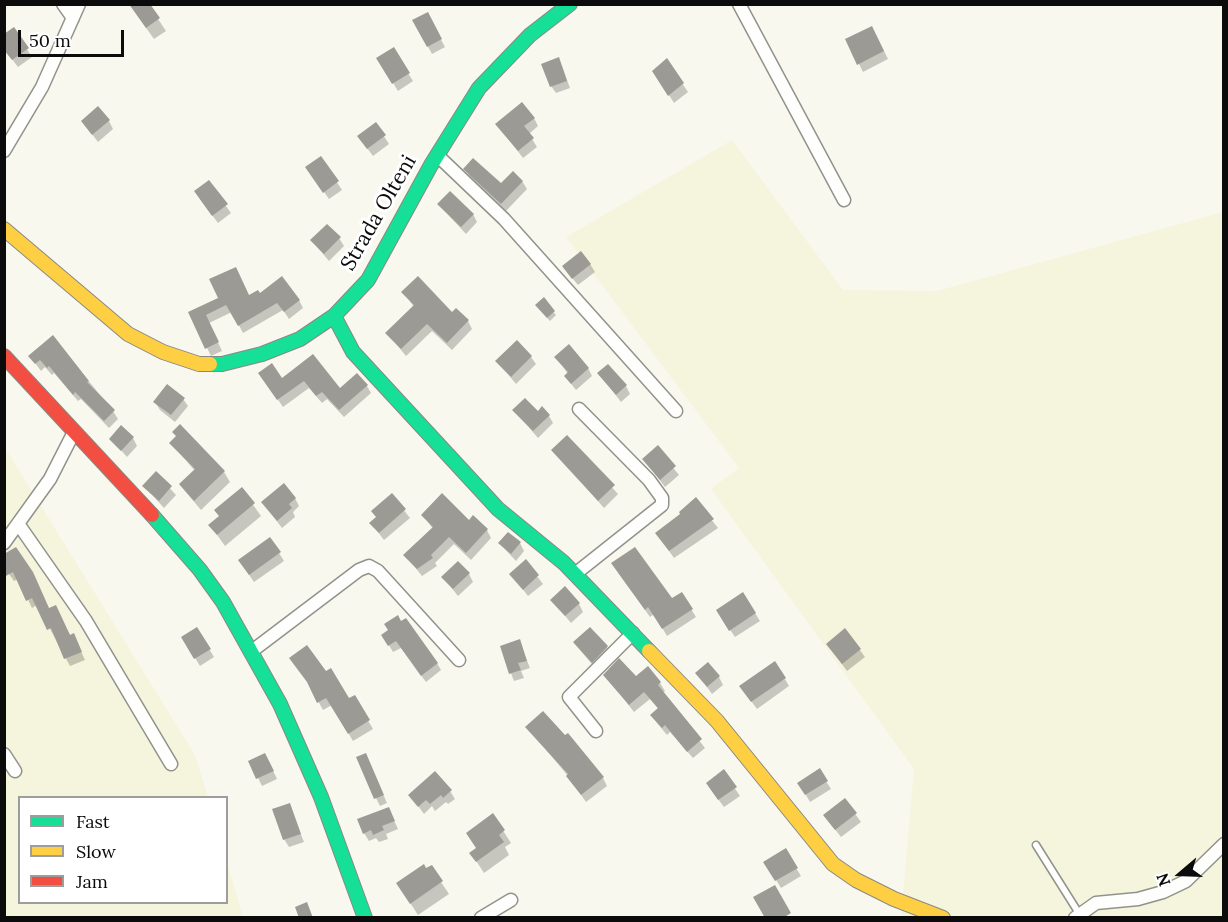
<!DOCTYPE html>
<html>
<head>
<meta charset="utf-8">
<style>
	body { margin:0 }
	#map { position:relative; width:1228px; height:922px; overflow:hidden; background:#f9f8ee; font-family:Lora,serif }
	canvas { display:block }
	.frame { position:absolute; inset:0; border:6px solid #0b0b0b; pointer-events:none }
	.legend { position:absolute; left:18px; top:796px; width:210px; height:108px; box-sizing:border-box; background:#fff; border:2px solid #9d9d9d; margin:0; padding:8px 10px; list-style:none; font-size:18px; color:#0b0b0b }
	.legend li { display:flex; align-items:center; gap:12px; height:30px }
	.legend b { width:30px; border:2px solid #9d9d9d }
	.north { position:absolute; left:1150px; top:844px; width:60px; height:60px; -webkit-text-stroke:4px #fff; paint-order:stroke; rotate:251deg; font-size:16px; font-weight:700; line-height:24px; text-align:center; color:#0b0b0b }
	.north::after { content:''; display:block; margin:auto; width:21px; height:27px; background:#0b0b0b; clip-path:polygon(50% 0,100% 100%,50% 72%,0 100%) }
	.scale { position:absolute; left:18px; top:30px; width:106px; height:27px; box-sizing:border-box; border:3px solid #0b0b0b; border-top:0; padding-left:8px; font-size:18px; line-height:21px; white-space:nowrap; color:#0b0b0b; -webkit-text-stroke:4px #fff; paint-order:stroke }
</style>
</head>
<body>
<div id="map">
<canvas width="1228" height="922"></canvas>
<div class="frame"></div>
<ul class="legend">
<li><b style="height:8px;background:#16e098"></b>Fast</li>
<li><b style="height:8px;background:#ffcf43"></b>Slow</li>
<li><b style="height:8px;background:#f24e42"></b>Jam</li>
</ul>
<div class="north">N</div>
<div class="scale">50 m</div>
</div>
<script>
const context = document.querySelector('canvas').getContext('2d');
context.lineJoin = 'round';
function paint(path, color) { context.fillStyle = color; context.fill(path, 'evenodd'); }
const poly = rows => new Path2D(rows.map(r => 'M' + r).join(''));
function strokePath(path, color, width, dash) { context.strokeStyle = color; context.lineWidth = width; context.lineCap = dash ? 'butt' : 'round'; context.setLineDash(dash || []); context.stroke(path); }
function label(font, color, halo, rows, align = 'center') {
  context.font = font + ' Lora,serif'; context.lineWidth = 6; context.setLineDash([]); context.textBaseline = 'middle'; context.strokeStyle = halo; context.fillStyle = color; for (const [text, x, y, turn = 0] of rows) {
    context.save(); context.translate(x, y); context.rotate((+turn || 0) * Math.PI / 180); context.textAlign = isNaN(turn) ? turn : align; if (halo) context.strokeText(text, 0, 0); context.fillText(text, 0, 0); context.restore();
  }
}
paint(poly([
	[732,140,843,290,937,291,1223,212,1223,917,901,916,914,769,711,489,739,468,566,237],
	[4,446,195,755,208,797,20,798,20,902,226,902,227,862,243,917,5,917]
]), '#f5f4dc');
paint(poly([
	[129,4,148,4,166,31,154,39],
	[427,14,445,47,432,54,414,21],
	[14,29,32,57,18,67,4,49],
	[876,35,888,59,863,72,859,64],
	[393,49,413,81,398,91,378,58],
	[667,61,688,92,674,103,654,71],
	[562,66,570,88,556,93,551,86],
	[534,118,538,126,529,134,537,147,523,158,497,124],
	[82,121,109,121,113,129,98,142],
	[376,124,389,144,373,156,364,144],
	[321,158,342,190,329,199,312,175],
	[465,169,501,185,522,181,527,189,506,211,470,177],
	[209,182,231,213,218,223,200,199],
	[439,205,473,214,477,222,466,234],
	[339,238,344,246,329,261,312,241],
	[590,264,595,272,578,285,569,274],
	[403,292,468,321,472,329,452,350,432,331,406,356,387,333,414,307],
	[260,295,299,300,303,308,289,319,283,310,243,333,232,312,209,323,222,351,211,356,190,313],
	[543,300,556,315,550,321,539,309],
	[53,337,113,411,118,419,109,428,81,399,78,401,54,373,52,375,45,367,41,371,35,363],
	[312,356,340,390,367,386,371,393,344,417,327,399,322,403,309,388,283,407,265,381,282,380],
	[531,357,536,364,516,384,497,361],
	[556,357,588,368,592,376,576,390,565,376,568,374],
	[599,373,626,386,630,394,621,402],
	[183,399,188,406,175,422,160,410,155,402],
	[514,410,549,416,553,423,538,438],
	[567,437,618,494,604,508,553,450],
	[133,438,137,446,127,457,111,439],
	[171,443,224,472,230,482,201,510,180,485,195,471],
	[657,448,679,475,665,487,644,459],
	[156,473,176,495,164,508,144,486],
	[242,489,261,516,225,546,210,525,220,517,215,510],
	[392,495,410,518,384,540,371,523,377,518,373,512],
	[295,498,299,506,293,512,295,517,282,528,263,503],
	[696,500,718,528,674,558,662,541],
	[423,515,469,522,487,530,491,538,471,560,454,544,435,563,437,566,422,576,405,555,433,529],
	[520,543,524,551,516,561,500,544],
	[279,553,284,561,254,582,245,569],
	[4,556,77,643,85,660,70,666,37,605,32,608,18,579,14,581,4,567],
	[526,562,543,584,528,596,511,574],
	[617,571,672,600,682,594,696,617,667,636,654,614,650,617],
	[469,574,473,582,458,596,443,577],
	[552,600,579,604,583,612,571,623],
	[755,613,760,621,735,637,722,618],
	[197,629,214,657,200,666,183,638],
	[845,630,865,657,847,671,827,644],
	[390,631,437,663,441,670,426,682,401,648,393,652,383,635],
	[519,641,530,668,521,671,524,678,514,681,501,647],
	[574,643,607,647,611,655,597,670],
	[648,668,660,683,665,691,662,693,705,748,693,758,670,732,667,735,657,723,652,716,659,710,650,699,634,712,605,675,636,678],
	[697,673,719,677,723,685,712,694],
	[785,679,789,686,757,709,746,694],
	[311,688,348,700,354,697,373,729,353,741,332,705,323,710],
	[527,727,603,778,607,786,586,802,568,776],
	[366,755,387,803,380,806,376,798],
	[250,762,269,762,277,779,262,786],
	[819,770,831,789,810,802,799,783],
	[724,772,740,796,724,807,712,791],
	[450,791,455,799,448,804,446,802,435,811,432,806,424,814,410,795],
	[845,800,861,822,841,837,830,823],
	[289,805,304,842,289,847,284,839],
	[493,815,511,843,505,847,509,855,484,873,471,853,477,849],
	[392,816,398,829,386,834,388,839,379,842,376,838,369,841,364,833],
	[785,850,801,876,781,888,765,862],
	[431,867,449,894,418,915,405,895]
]), '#0003');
paint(poly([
	[129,4,150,4,160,18,146,28],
	[428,12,442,39,427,47,412,20],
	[872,26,884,51,857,65,845,39],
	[14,27,29,48,12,60,4,50,4,34],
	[394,47,410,73,392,84,376,58],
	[559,57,567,81,550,87,541,64],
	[667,58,684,83,668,96,652,71],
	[522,102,535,118,524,126,534,138,518,151,495,124],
	[98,106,110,120,92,135,81,121],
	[376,122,386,135,367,149,357,136],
	[321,156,339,181,323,193,305,167],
	[473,158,501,183,513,171,523,181,501,204,463,169],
	[209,180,228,204,212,216,194,191],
	[450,191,474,214,461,227,437,204],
	[327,224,341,237,324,254,310,240],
	[581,251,591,264,572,279,562,266],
	[236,267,249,295,258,290,260,293,282,276,300,300,284,312,277,303,238,326,226,305,206,315,219,342,205,349,188,312,218,298,209,279],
	[418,276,452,312,456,308,469,320,447,343,427,324,401,349,385,333,414,305,401,292],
	[544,297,555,311,547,318,535,305],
	[53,335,89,381,87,382,115,410,104,421,75,392,73,395,49,366,47,368,40,360,35,364,28,356],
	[517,340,532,356,511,377,495,361],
	[569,344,589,368,571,384,564,376,568,372,554,357],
	[313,354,340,388,357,373,368,385,339,410,322,392,316,396,304,381,277,400,258,373,272,363,282,378],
	[608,364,627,385,616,395,597,373],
	[167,384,185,398,171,415,153,402],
	[525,398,538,411,542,406,550,415,533,431,512,410],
	[180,424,225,471,194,501,179,484,195,469,169,443,176,436,172,432],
	[121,425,134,437,121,451,109,439],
	[567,435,615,485,598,501,551,450],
	[658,445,676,466,660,480,642,459],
	[156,471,172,486,159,501,142,486],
	[284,483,296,498,289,504,292,508,277,521,261,502],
	[242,487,255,503,217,535,208,525,219,516,214,510],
	[392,493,406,509,379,533,369,523,376,517,371,511],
	[442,493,469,520,473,515,488,529,466,553,449,537,431,555,433,558,417,569,403,555,433,527,421,515],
	[696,497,714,519,669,551,655,533,680,514,679,512],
	[508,532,521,542,511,554,498,543],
	[270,537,281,552,249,575,238,560],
	[16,547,33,572,49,608,56,605,70,635,74,633,82,652,64,659,51,628,47,630,32,598,26,601,13,572,4,577,4,554],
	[635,547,672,598,682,592,693,609,662,629,648,607,645,610,611,563],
	[526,559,539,575,523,590,509,574],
	[458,561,470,573,453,589,441,577],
	[565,586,580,603,565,616,550,600],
	[743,592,756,613,729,631,716,610],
	[398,615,401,621,406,618,438,663,421,676,396,641,388,646,381,635,388,630,384,624],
	[197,627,211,649,194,659,181,637],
	[590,627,608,646,592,663,573,642],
	[845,628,861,649,842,664,826,644],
	[520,639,527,661,518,663,521,670,509,674,500,646],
	[307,645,326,671,331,668,349,698,355,695,370,720,348,734,326,698,317,703,307,682,289,658],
	[619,658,636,676,648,666,661,682,658,685,702,739,687,752,665,725,662,728,650,715,658,708,644,692,629,705,603,675],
	[775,661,786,678,751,702,739,686],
	[708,662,720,676,707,687,695,673],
	[543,711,565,735,568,733,604,777,581,795,566,776,568,774,525,727],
	[265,753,274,771,256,779,248,761],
	[366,753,384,795,374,799,356,757],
	[820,768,828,781,805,795,797,783],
	[724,769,737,787,718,800,706,783],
	[435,771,452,790,443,798,441,795,430,804,426,800,418,807,408,795],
	[845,798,857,813,835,830,823,815],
	[290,803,301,834,283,840,272,809],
	[389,807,395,821,382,826,384,830,373,835,371,830,363,834,357,819],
	[493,813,505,830,499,835,504,842,476,862,469,853,476,848,466,833],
	[786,848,798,868,775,881,763,862],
	[424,864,426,868,432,865,443,881,410,904,396,883],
	[775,885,791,913,783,918,765,918,753,897],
	[307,902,313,918,299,918,295,907]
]), '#9c9a94');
const lane = poly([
	[1036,845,1080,915]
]);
const street = poly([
	[63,4,73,18],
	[739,4,844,200],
	[4,151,42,87,79,4],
	[437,155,504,219,676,411],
	[19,525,86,621,171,764],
	[4,543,50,479,74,432],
	[575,574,662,505,662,498,649,480,579,409],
	[252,651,359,570,369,566,378,571,459,660],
	[596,731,569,697,633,633],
	[4,754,15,771],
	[481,918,511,900],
	[1075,918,1096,903,1138,899,1163,892,1186,881,1224,844]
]);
const fast = poly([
	[334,316,353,352,498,509,564,563,649,651],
	[210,364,222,364,262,354,300,339,334,316,368,280,431,165,479,88,530,35,570,4],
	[152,515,200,570,223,602,280,704,321,797,365,918]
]);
const slow = poly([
	[4,229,128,334,163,352,199,364,210,364],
	[649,651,717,721,833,864,856,880,894,899,943,918]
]);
const jam = poly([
	[4,356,152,515]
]);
strokePath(lane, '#92928d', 9);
strokePath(street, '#92928d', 15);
strokePath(fast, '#898884', 16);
strokePath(slow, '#898884', 16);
strokePath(jam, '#898884', 16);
strokePath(lane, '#fefefc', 6);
strokePath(street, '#fefefc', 12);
strokePath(fast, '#16e098', 14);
strokePath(slow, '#ffcf43', 14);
strokePath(jam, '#f24e42', 14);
label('21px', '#0b0b0b', '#fff', [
	["Strada Olteni",379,213,-60]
]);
</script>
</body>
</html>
